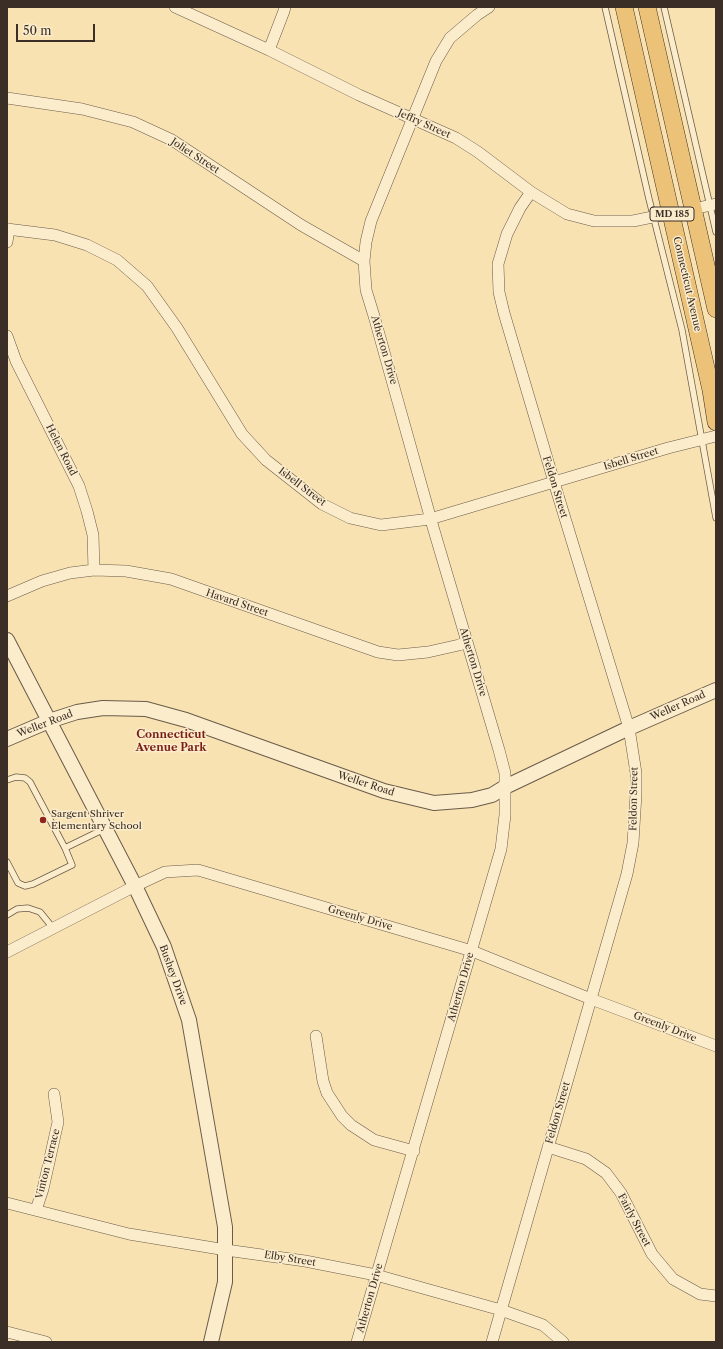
<!DOCTYPE html>
<html>
<head>
<meta charset="utf-8">
<style>
	body { margin:0 }
	#map { position:relative; width:723px; height:1349px; overflow:hidden; background:#f9e2b1; font-family:"Libre Caslon Text",serif }
	canvas { display:block }
	.frame { position:absolute; inset:0; border:8px solid #3a2e26; pointer-events:none }
	.scale { position:absolute; left:16px; top:24px; width:79px; height:18px; box-sizing:border-box; border:2px solid #3a2e26; border-top:0; padding-left:5px; font-size:12px; line-height:14px; white-space:nowrap; color:#3a2e26; -webkit-text-stroke:3px #fbeccc; paint-order:stroke }
</style>
</head>
<body>
<div id="map">
<canvas width="723" height="1349"></canvas>
<div class="frame"></div>
<div class="scale">50 m</div>
</div>
<script>
const context = document.querySelector('canvas').getContext('2d');
context.lineJoin = 'round';
const poly = rows => new Path2D(rows.map(r => 'M' + r).join(''));
function strokePath(path, color, width, dash) { context.strokeStyle = color; context.lineWidth = width; context.lineCap = dash ? 'butt' : 'round'; context.setLineDash(dash || []); context.stroke(path); }
function label(font, color, halo, rows, align = 'center') {
  context.font = font + ' "Libre Caslon Text",serif'; context.lineWidth = 3; context.setLineDash([]); context.textBaseline = 'middle'; context.strokeStyle = halo; context.fillStyle = color; for (const [text, x, y, turn = 0] of rows) {
    context.save(); context.translate(x, y); context.rotate((+turn || 0) * Math.PI / 180); context.textAlign = isNaN(turn) ? turn : align; if (halo) context.strokeText(text, 0, 0); context.fillText(text, 0, 0); context.restore();
  }
}
const service = poly([
	[605,7,649,199,682,330,716,518],
	[664,7,716,232],
	[7,780,16,777,25,778,30,782,65,848,72,865,33,884,25,886,18,883,7,862],
	[65,848,104,829],
	[7,915,17,909,28,908,40,912,53,928]
]);
const minor = poly([
	[175,7,269,50,359,95,456,138,478,152,531,192,567,214,594,221,633,221,672,213],
	[269,50,284,11,285,7],
	[7,98,82,109,133,122,172,140,301,225,364,261],
	[693,209,716,204],
	[7,229,55,235,87,245,117,260,147,286,177,328,242,434,266,460,322,504,350,518,381,525,430,519,668,448,716,436],
	[7,242,9,229],
	[7,336,16,361,79,486,87,511,93,535,94,570],
	[7,596,42,581,70,573,94,570,126,571,171,579,378,652,398,655,428,652,459,645,467,642],
	[7,952,135,886,165,872,198,870,472,951,591,999,716,1046],
	[316,1036,323,1081,327,1093,342,1116,351,1125,374,1140,414,1151],
	[548,1147,586,1159,606,1173,621,1193,652,1254,673,1279,700,1294,716,1296],
	[7,1203,129,1234,226,1250,305,1261,376,1275,501,1310,543,1325,563,1342],
	[36,1210,43,1189,58,1122,54,1094],
	[7,1332,46,1342],
	[357,1342,501,849,505,815,505,773,499,750,433,527,374,316,366,290,364,261,366,242,371,221,436,61,450,38,477,15,489,7],
	[492,1342,627,874,633,843,636,794,636,773,629,728,557,492,504,313,499,292,498,264,507,234,520,208,531,192]
]);
const tertiary = poly([
	[7,640,135,886,164,947,189,1020,225,1227,225,1282,211,1342],
	[7,739,49,721,77,712,103,708,146,709,186,720,384,791,434,803,472,800,492,795,505,787,629,728,716,690]
]);
const primary = poly([
	[624,7,711,390,716,422],
	[647,7,716,309]
]);
strokePath(service, '#6a5b49', 7);
strokePath(minor, '#6a5b49', 12);
strokePath(tertiary, '#6a5b49', 16);
strokePath(primary, '#3a2e26', 18);
strokePath(service, '#fbeccc', 5.5);
strokePath(minor, '#fbeccc', 11);
strokePath(tertiary, '#fbeccc', 14);
strokePath(primary, '#ecc178', 17);
for (const [x, y, r, color] of [
	[43,820,4,"#8f2418"]
]) { const dot = new Path2D(); dot.arc(x, y, r, 0, 2 * Math.PI); context.fillStyle = color; context.fill(dot); strokePath(dot, '#fbeccc', 1.5); }
for (const [x, y, w] of [
	[672,214,44]
]) { const box = new Path2D(); box.roundRect(x - w / 2, y - 7, w, 14, 3); context.fillStyle = '#fbeccc'; context.fill(box); strokePath(box, '#3a2e26', 1); }
label('bold 9px', '#3a2e26', null, [
	["MD 185",672,214]
]);
label('10px', '#3a2e26', '#fbeccc', [
	["Jeffry Street",424,124,24],
	["Joliet Street",195,156,33],
	["Connecticut Avenue",687,284,77],
	["Atherton Drive",384,350,74],
	["Helen Road",61,450,63],
	["Isbell Street",631,459,-17],
	["Isbell Street",302,487,37],
	["Feldon Street",555,487,73],
	["Havard Street",237,603,19],
	["Atherton Drive",473,662,73],
	["Weller Road",678,706,-24],
	["Weller Road",45,724,-21],
	["Weller Road",366,784,18],
	["Feldon Street",634,799,-89],
	["Greenly Drive",360,918,16],
	["Bushey Drive",173,975,70],
	["Atherton Drive",461,987,-74],
	["Greenly Drive",665,1027,21],
	["Feldon Street",558,1113,-74],
	["Vinton Terrace",48,1164,-76],
	["Fairly Street",634,1220,62],
	["Elby Street",290,1259,9],
	["Atherton Drive",370,1298,-74]
]);
label('10px', '#3a2e26', '#fbeccc', [
	["Sargent Shriver",51,814],
	["Elementary School",51,826]
], 'left');
label('bold 11px', '#7a1f14', '#fbeccc', [
	["Connecticut",171,735],
	["Avenue Park",171,748]
]);
</script>
</body>
</html>
